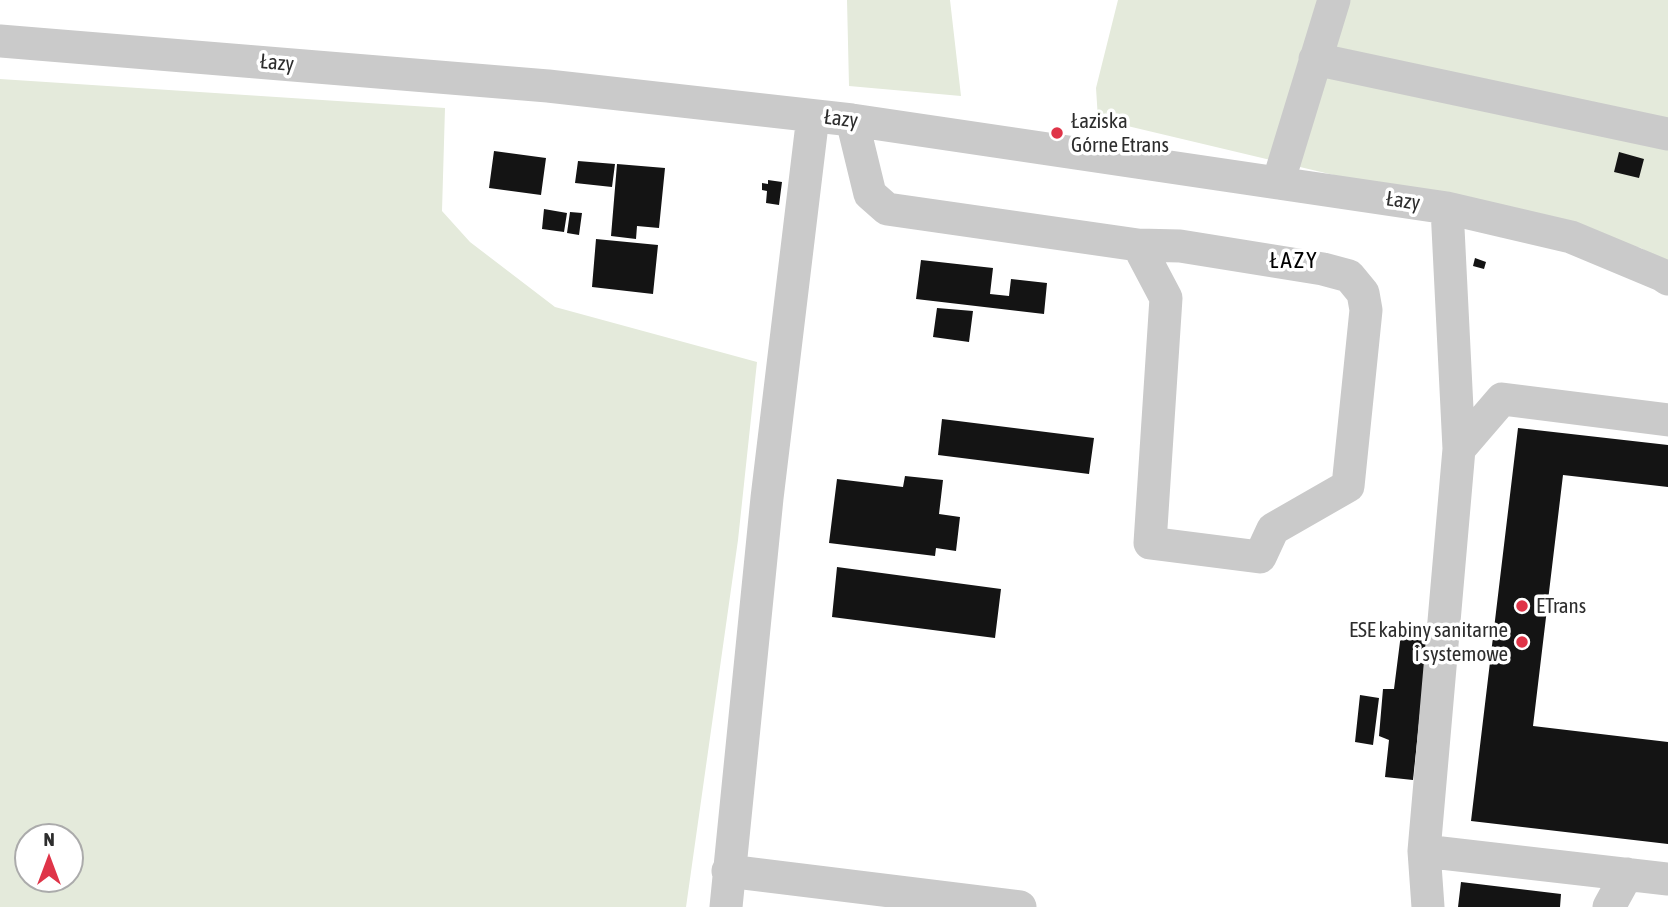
<!DOCTYPE html>
<html>
<head>
<meta charset="utf-8">
<style>
	body { margin:0 }
	#map { position:relative; width:1668px; height:907px; overflow:hidden; background:#fff; font-family:"Asap Condensed",sans-serif }
	canvas { display:block }
	.north { position:absolute; left:14px; top:823px; width:70px; height:70px; box-sizing:border-box; background:#fff; border:2px solid #ababab; border-radius:50%; rotate:0deg; font-size:19px; font-weight:700; line-height:28px; text-align:center; color:#2d2d2d }
	.north::after { content:''; display:block; margin:auto; width:24px; height:32px; background:#df3448; clip-path:polygon(50% 0,100% 100%,50% 72%,0 100%) }
</style>
</head>
<body>
<div id="map">
<canvas width="1668" height="907"></canvas>
<div class="north">N</div>
</div>
<script>
const context = document.querySelector('canvas').getContext('2d');
context.lineJoin = 'round';
function paint(path, color) { context.fillStyle = color; context.fill(path, 'evenodd'); }
const poly = rows => new Path2D(rows.map(r => 'M' + r).join(''));
function strokePath(path, color, width, dash) { context.strokeStyle = color; context.lineWidth = width; context.lineCap = dash ? 'butt' : 'round'; context.setLineDash(dash || []); context.stroke(path); }
function label(font, color, halo, rows, align = 'center') {
  context.font = font + ' "Asap Condensed",sans-serif'; context.lineWidth = 7; context.setLineDash([]); context.textBaseline = 'middle'; context.strokeStyle = halo; context.fillStyle = color; for (const [text, x, y, turn = 0] of rows) {
    context.save(); context.translate(x, y); context.rotate((+turn || 0) * Math.PI / 180); context.textAlign = isNaN(turn) ? turn : align; if (halo) context.strokeText(text, 0, 0); context.fillText(text, 0, 0); context.restore();
  }
}
paint(poly([
	[847,0,950,0,961,96,849,86],
	[1118,0,1668,0,1668,266,1641,248,1098,119,1096,88],
	[0,79,445,108,442,211,470,242,555,307,757,362,738,540,686,907,0,907],
	[28,837,70,837,70,879,28,879]
]), '#e4eadb');
paint(poly([
	[494,151,546,158,541,195,489,188],
	[1619,152,1644,159,1639,178,1614,172],
	[578,161,615,164,612,187,575,183],
	[617,164,665,168,659,228,637,226,636,239,611,236],
	[768,180,782,182,779,205,766,203,767,191,762,190,762,183,768,184],
	[544,209,567,213,564,232,542,229],
	[570,212,582,213,579,235,567,233],
	[596,239,658,245,653,294,592,287],
	[1475,258,1486,262,1484,269,1473,266],
	[921,260,993,268,990,294,1009,296,1011,279,1047,283,1044,314,916,299],
	[937,308,973,311,969,342,933,337],
	[942,419,1094,438,1089,474,938,455],
	[1518,428,1668,445,1668,487,1563,475,1533,726,1668,742,1668,844,1471,821],
	[905,476,943,480,939,514,960,517,956,551,936,548,935,556,829,543,837,479,903,487],
	[837,567,1001,589,995,638,832,617],
	[1402,626,1429,628,1413,780,1385,777,1389,740,1379,736,1383,689,1394,689],
	[1360,695,1379,698,1373,745,1355,742],
	[1461,882,1561,894,1560,907,1458,907]
]), '#141414');
strokePath(poly([
	[0,41,548,86,852,120,1447,208,1571,237,1662,275,1668,279],
	[1315,59,1668,134],
	[852,120,870,194,887,209,1138,245,1180,246,1323,269,1349,276,1363,293,1366,310,1348,486,1273,529,1260,557,1150,543,1166,298,1138,245],
	[1278,183,1334,0],
	[1447,208,1459,449,1424,851,1668,879],
	[1459,449,1502,399,1668,420],
	[1424,851,1428,907],
	[728,871,1020,907],
	[726,907,767,498,813,116],
	[1609,907,1627,874]
]), '#cacaca', 33);
for (const [x, y, r, color] of [
	[1057,133,7,"#df3448"],
	[1522,606,7,"#df3448"],
	[1522,642,7,"#df3448"]
]) { const dot = new Path2D(); dot.arc(x, y, r, 0, 2 * Math.PI); context.fillStyle = color; context.fill(dot); strokePath(dot, '#fff', 2.5); }
label('21px', '#2d2d2d', '#fff', [
	["Łazy",277,63,5],
	["Łazy",841,119,7],
	["Łazy",1403,201,8]
]);
label('21px', '#2d2d2d', '#fff', [
	["Łaziska",1071,121],
	["Górne Etrans",1071,145],
	["ETrans",1536,606],
	["ESE kabiny sanitarne",1508,630,"right"],
	["i systemowe",1508,654,"right"]
], 'left');
context.letterSpacing = '2px';
label('23px', '#000', '#fff', [
	["ŁAZY",1294,261]
]);
context.letterSpacing = '0px';
</script>
</body>
</html>
